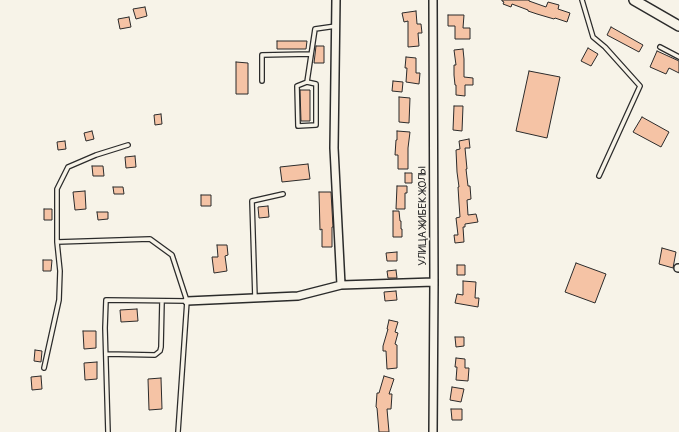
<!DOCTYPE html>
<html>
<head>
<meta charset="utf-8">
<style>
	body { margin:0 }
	canvas { display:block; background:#f7f3e8 }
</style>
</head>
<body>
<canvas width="679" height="432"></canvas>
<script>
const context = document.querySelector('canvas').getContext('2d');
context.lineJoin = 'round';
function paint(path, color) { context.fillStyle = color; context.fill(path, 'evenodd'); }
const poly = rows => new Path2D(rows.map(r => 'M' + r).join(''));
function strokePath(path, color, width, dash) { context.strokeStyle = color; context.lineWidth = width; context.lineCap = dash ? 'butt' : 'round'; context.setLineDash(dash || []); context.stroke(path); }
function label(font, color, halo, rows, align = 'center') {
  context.font = font + ' Pangolin,sans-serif'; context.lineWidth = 3.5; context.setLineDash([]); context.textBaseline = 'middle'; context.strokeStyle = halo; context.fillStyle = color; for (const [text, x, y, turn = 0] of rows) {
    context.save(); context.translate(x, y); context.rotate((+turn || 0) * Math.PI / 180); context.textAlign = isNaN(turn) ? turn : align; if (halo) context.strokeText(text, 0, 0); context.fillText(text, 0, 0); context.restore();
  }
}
const building = poly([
	[502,0,529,0,529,1,546,7,548,2,559,5,558,9,570,13,567,22,555,18,554,19,537,14,528,11,528,10,512,4,511,7,503,4,504,2,502,1,502,0],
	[145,7,147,16,136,19,133,9,145,7],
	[416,11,417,24,421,24,422,33,418,33,419,46,408,47,408,21,404,22,402,13,416,11],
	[448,15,464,15,463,28,470,28,470,39,455,39,455,26,448,26,448,15],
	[129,17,131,27,120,29,118,19,129,17],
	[611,27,643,45,639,52,607,35,611,27],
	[277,41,307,41,306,49,277,49,277,41],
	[316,46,324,46,324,63,314,63,316,46],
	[588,48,598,54,591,66,581,61,588,48],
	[463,49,464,59,464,77,473,78,473,85,465,85,465,96,456,95,456,85,455,85,454,75,454,65,456,65,454,50,463,49],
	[657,51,679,61,679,73,669,68,666,74,650,67,657,51],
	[406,57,416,58,416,73,420,73,419,84,406,82,407,68,405,68,406,57],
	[236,62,248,63,248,94,236,94,236,62],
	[529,71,560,77,547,138,516,131,529,71],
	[393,81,403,82,402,92,392,91,393,81],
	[300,90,310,90,310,121,301,121,300,90],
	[399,97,410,98,409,123,399,122,399,97],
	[454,106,463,106,462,131,453,130,454,106],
	[161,114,162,124,155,125,154,115,161,114],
	[642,117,669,132,661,147,633,132,642,117],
	[92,131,94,139,86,141,84,133,92,131],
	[397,131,410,132,408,148,408,169,398,169,398,155,395,155,396,140,397,140,397,131],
	[469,139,470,148,465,148,467,169,466,169,468,186,470,186,471,199,467,200,468,215,476,214,478,222,465,224,465,227,463,227,464,242,455,243,454,235,458,235,456,218,460,217,459,203,458,187,459,187,457,172,456,150,460,149,459,141,469,139],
	[65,141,66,149,58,150,57,142,65,141],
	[135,156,136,167,126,168,125,157,135,156],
	[308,164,310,179,282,182,280,167,308,164],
	[92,166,103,166,104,176,93,176,92,166],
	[405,173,412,173,412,183,405,183,405,173],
	[397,186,407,186,407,193,405,193,405,209,396,209,397,186],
	[113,187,123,187,124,194,114,194,113,187],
	[85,191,86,209,75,210,73,192,85,191],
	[319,192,331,192,333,227,332,227,332,247,322,247,322,229,320,230,319,192],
	[201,195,211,195,211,206,201,206,201,195],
	[268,206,269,217,259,218,258,207,268,206],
	[44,209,52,209,52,220,44,220,44,209],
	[393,211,399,211,400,221,401,221,401,229,402,229,402,237,393,237,393,211],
	[97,212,108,212,108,219,98,220,97,212],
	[217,245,227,245,228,255,225,256,227,271,214,273,212,257,218,257,217,245],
	[662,248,676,252,673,268,659,264,662,248],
	[397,252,397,261,387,261,386,253,397,252],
	[43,260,52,260,51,271,43,271,43,260],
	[576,263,606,274,595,303,565,292,576,263],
	[457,265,465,265,465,275,457,275,457,265],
	[396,270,397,278,388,278,387,271,396,270],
	[463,281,476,282,475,298,479,298,478,307,455,303,457,294,463,295,463,281],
	[396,291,397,300,385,301,384,292,396,291],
	[137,309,138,321,121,322,120,310,137,309],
	[389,320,398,322,395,332,398,333,395,344,397,345,397,368,387,369,386,351,383,351,383,346,388,329,387,329,389,320],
	[83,331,96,331,96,348,84,349,83,331],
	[455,337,464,337,464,346,456,347,455,337],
	[35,350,42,351,41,362,34,361,35,350],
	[456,358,465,359,465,368,469,368,468,381,456,380,457,367,455,367,456,358],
	[97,362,97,379,85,380,84,363,97,362],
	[41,376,42,389,32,390,31,377,41,376],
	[384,376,394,379,389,394,392,394,391,409,387,409,389,432,379,432,377,408,376,407,377,393,379,393,384,376],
	[161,378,162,409,149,410,148,379,161,378],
	[452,387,464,389,461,402,450,400,452,387],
	[451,409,462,409,462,420,452,420,451,409]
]);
paint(building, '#f5c3a5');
strokePath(building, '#2b2b2b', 1);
const lane = poly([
	[582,0,593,37,605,47,640,86,599,176],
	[660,47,679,57],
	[262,81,262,55,311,54],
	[307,82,316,84,316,125,298,126,297,86,307,82,315,29,336,26],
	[57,242,150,239,172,255,187,301,178,432],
	[255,298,252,201,283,194],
	[106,354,155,355,160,351,161,347,162,301],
	[44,368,59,300,60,271,57,242,57,189,68,167,96,155,128,145],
	[108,432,105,328,106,300,187,301]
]);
const street = poly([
	[336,0,334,148,341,285],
	[433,0,434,282,433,432],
	[678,268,679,268],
	[187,301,298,296,341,285,434,282]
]);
const secondary = poly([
	[634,0,679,26]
]);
strokePath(lane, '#2b2b2b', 6);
strokePath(street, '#2b2b2b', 10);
strokePath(secondary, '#2b2b2b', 12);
strokePath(lane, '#f7f3e8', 3.5);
strokePath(street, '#f7f3e8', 7);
strokePath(secondary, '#f7f3e8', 9);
label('11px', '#2b2b2b', '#f7f3e8', [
	["УЛИЦА ЖИБЕК ЖОЛЫ",423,216,-90]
]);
</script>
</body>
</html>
